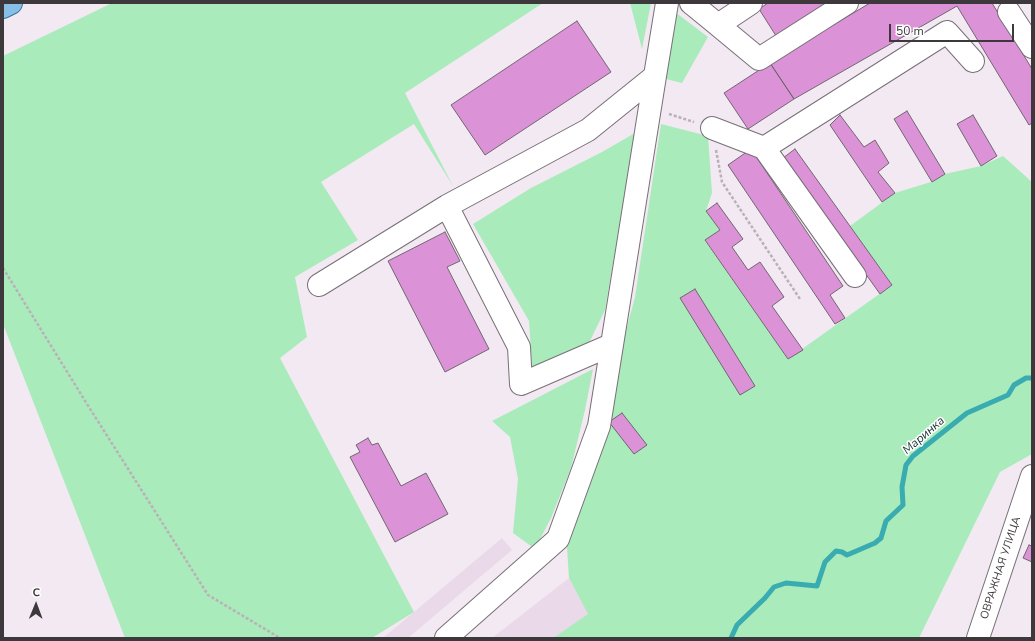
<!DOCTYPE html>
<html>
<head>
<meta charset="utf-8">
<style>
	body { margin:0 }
	#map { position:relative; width:1035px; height:641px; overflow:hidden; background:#f3e9f2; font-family:"Nunito Sans",sans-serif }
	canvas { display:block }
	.frame { position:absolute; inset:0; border:4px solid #3c383b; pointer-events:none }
	.north { position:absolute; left:16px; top:585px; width:40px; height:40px; -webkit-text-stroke:3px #fff; paint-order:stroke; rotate:1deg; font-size:11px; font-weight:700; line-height:16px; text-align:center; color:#3c383b }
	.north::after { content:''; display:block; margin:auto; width:14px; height:18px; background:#3c383b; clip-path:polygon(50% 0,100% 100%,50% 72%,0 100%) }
	.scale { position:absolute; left:889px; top:24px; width:125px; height:18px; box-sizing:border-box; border:2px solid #3c383b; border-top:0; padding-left:5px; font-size:12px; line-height:14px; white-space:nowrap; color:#3c383b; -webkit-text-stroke:3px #fff; paint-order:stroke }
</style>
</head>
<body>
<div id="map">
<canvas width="1035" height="641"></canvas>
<div class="frame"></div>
<div class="north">С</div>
<div class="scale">50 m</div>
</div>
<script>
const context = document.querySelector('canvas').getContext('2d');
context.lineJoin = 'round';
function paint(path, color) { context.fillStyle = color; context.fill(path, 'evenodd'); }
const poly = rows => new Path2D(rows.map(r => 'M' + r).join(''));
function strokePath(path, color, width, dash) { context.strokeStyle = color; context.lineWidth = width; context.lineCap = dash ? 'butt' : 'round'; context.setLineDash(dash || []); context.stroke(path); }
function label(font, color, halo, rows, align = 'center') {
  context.font = font + ' "Nunito Sans",sans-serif'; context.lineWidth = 3; context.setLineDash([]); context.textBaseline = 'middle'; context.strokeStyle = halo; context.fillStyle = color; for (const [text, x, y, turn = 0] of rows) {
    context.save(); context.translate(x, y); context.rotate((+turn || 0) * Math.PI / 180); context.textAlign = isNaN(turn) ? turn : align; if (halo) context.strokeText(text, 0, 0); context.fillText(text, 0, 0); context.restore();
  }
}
paint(poly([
	[502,538,512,550,408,638,383,638],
	[569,578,589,614,553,638,492,638]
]), '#eadae9');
paint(poly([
	[112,3,543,3,405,93,453,186,414,124,321,182,358,240,295,277,307,337,280,358,414,612,372,638,125,638,3,324,3,56],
	[630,3,651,3,642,49],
	[675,12,708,37,682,83,666,79],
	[661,124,708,136,712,193,706,211,720,230,705,241,788,359,892,285,850,226,895,193,934,181,945,174,981,166,1003,156,1032,182,1032,454,1000,472,919,638,553,638,588,614,569,578,567,548,581,499,635,297],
	[635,133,605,310,589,343,548,363,532,366,529,321,473,224,531,188,602,152],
	[593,369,585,410,571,468,551,518,535,549,513,533,518,479,510,437,492,421]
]), '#aaebbc');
strokePath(poly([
	[731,638,737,625,765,598,774,587,786,583,817,586,825,562,836,551,842,552,847,555,875,543,881,538,886,521,903,505,902,487,906,465,913,456,967,413,1008,395,1014,385,1026,378,1032,378]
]), '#38acb0', 5);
const building = poly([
	[768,3,834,3,778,39,759,9,768,3],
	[870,3,992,3,1032,69,1032,123,1029,125,957,6,794,99,770,63,870,3],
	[577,21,611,72,485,155,451,105,577,21],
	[770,63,794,99,748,129,724,93,770,63],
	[907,111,945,174,932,182,894,119,907,111],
	[840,115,864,147,875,140,889,163,878,172,895,193,882,202,830,125,840,115],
	[973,115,997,156,981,166,957,124,973,115],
	[751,149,843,286,830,295,845,318,835,324,728,165,751,149],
	[795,149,892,285,880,294,783,158,795,149],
	[717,203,743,239,732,247,748,270,760,262,784,297,772,306,803,350,788,359,705,240,720,230,706,211,717,203],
	[445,232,460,261,447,267,489,349,445,372,388,261,445,232],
	[695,289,755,386,740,395,680,298,695,289],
	[622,413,647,445,634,454,609,422,622,413],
	[368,438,372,445,378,443,401,486,426,473,448,514,395,542,350,457,360,452,356,445,368,438],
	[1029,545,1032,546,1032,562,1023,558,1029,545]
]);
paint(building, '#db92d7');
strokePath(building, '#6f676f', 1);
const minor = poly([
	[691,3,718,25,751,3],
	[1009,12,1032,47],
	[718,25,759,59,847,3],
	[655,76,667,3],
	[712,128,764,148,855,276],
	[764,148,947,32,973,61],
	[319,285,447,206],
	[446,638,558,539,599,426,655,76,588,130,447,206,519,347,521,384,611,345],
	[978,638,1032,476]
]);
const major = poly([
	[3,7,11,3]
]);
strokePath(minor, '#787077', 24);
strokePath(major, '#39749f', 24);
strokePath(poly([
	[669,114,694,122],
	[716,150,722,182,800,299],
	[3,268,87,404,208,595,280,638]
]), '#b9b1b8', 2.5, [3, 2]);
strokePath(minor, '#fff', 22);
strokePath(major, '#87bfe6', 22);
label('11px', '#3c383b', '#fff', [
	["ОВРАЖНАЯ УЛИЦА",1001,568,-72]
]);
label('italic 12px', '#193233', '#fff', [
	["Маринка",924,436,-41]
]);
</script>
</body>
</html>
